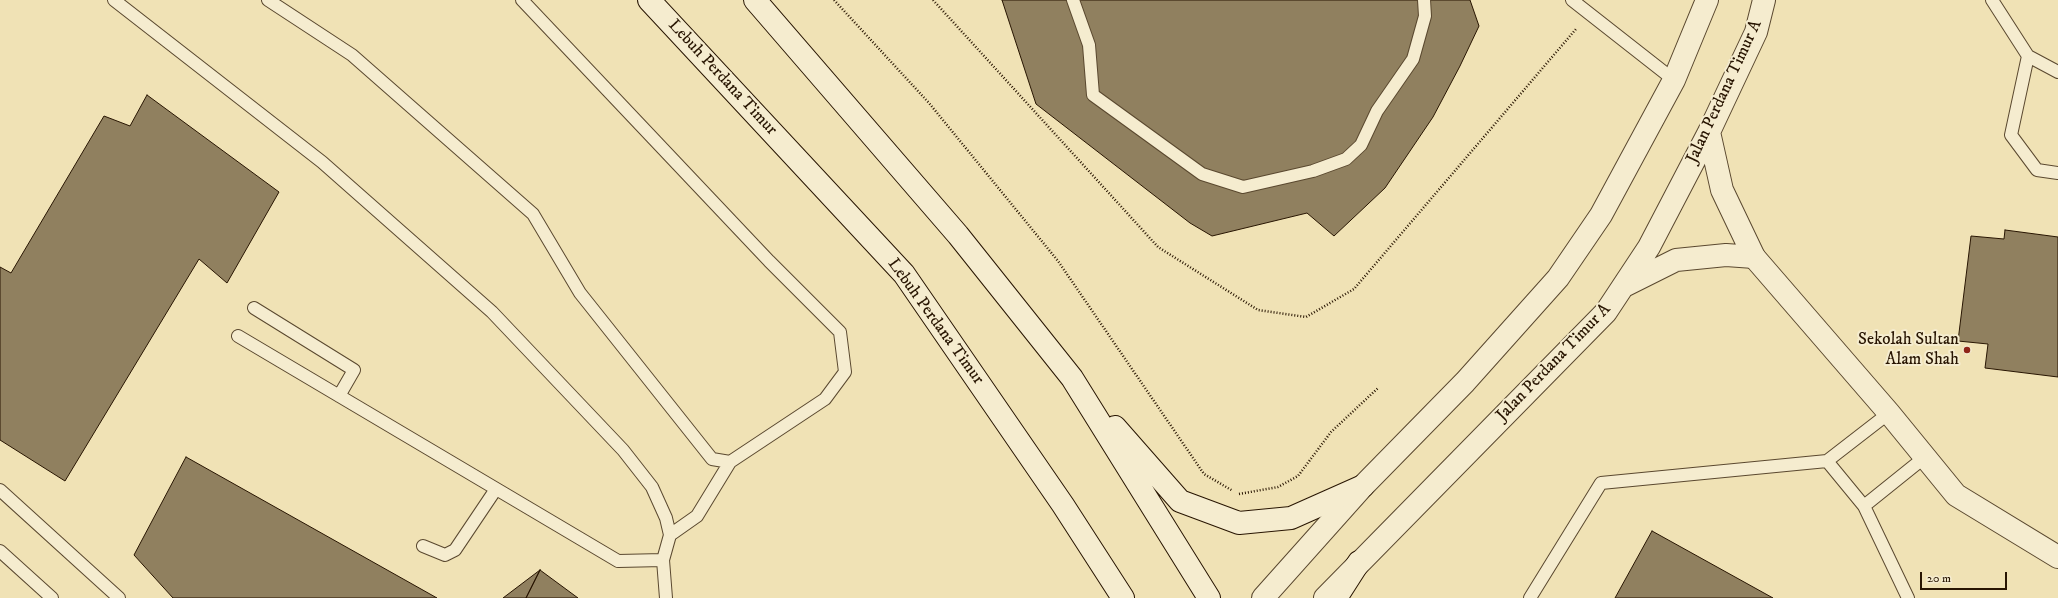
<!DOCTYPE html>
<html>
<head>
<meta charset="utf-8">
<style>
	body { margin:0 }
	#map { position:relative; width:2058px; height:598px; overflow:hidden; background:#f0e2b5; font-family:"IM FELL DW Pica",serif }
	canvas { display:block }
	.scale { position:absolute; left:1920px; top:572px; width:87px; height:18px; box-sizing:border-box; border:2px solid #281502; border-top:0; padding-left:5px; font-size:12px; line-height:14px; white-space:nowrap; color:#281502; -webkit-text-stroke:3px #f5eccf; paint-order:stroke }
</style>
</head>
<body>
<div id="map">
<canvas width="2058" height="598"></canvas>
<div class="scale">20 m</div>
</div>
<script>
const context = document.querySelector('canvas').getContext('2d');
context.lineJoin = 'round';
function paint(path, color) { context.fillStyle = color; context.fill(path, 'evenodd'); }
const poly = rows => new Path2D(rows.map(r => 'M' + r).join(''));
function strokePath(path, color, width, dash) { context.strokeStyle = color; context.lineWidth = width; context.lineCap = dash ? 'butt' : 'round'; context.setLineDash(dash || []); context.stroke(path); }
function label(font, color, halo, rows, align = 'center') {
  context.font = font + ' "IM FELL DW Pica",serif'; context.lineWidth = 4; context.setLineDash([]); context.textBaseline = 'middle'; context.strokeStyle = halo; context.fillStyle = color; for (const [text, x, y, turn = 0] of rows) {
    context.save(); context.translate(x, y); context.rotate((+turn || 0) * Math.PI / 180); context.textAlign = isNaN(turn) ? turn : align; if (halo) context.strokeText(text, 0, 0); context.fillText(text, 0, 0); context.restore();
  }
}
const building = poly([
	[1002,0,1470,0,1479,26,1460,66,1433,117,1385,188,1334,236,1307,213,1212,236,1190,223,1036,104,1002,0],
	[147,95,279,192,227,283,199,259,65,481,0,440,0,267,11,273,104,116,130,126,147,95],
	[2005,230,2058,237,2058,377,1985,368,1988,344,1958,341,1971,236,2004,239,2005,230],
	[186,457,437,598,173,598,134,555,186,457],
	[1652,531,1773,598,1615,598,1652,531],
	[540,570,526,598,503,598,540,570],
	[540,570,578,598,526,598,540,570]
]);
paint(building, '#90805f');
strokePath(building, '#281502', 1);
const service = poly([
	[114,0,322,162,492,312,623,450,652,487,666,518,670,535,663,560,666,598],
	[268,0,352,55,533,214,580,293,712,459,730,462,825,399,845,372,840,332,769,261,522,0],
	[1073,0,1089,45,1093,95,1202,174,1243,187,1313,171,1346,159,1361,145,1377,111,1413,59,1425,16,1424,0],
	[1572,0,1674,80],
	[1992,0,2028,56,2058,72],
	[2028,56,2011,135,2037,170,2058,173],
	[254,308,354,370,339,396],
	[238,336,618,561,663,560],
	[1827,461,1864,506],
	[0,490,119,598],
	[670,535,697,516,730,462],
	[423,546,445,555,455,550,496,489],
	[0,551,52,598],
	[1530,598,1601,483,1827,461,1889,413],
	[1908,598,1864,506,1925,457]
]);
const minor = poly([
	[1754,257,1889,413,1956,495,2058,557]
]);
const tertiary = poly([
	[1624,286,1676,260,1726,255,1754,257,1722,190,1709,132],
	[1263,598,1363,486,1465,382,1558,278,1601,215,1674,80,1707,0],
	[1325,598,1606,312,1649,247,1709,132,1756,32,1764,0]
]);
const secondary = poly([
	[649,0,904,274,1063,505,1123,598],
	[755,0,958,235,1072,378,1209,598],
	[1115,427,1180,501,1239,523,1291,518,1363,486],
	[1336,598,1359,562]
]);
strokePath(service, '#5a482f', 14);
strokePath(minor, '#5a482f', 24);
strokePath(tertiary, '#5a482f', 24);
strokePath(secondary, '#281502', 24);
strokePath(poly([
	[834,0,929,103,1058,261,1204,474,1233,491],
	[933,0,1158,247,1258,310,1306,317,1354,289,1576,29],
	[1239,494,1278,487,1298,476,1331,432,1378,388]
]), '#281502', 2.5, [1, 2]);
strokePath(service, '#f5eccf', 12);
strokePath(minor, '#f5eccf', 22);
strokePath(tertiary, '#f5eccf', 22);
strokePath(secondary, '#f5eccf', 22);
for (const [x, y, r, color] of [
	[1967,350,4,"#8f2418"]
]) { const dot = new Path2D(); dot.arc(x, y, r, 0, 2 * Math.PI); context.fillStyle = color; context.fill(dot); strokePath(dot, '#f5eccf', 1.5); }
label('17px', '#281502', '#f5eccf', [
	["Lebuh Perdana Timur",722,78,47],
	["Jalan Perdana Timur A",1725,92,-65],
	["Lebuh Perdana Timur",935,322,54],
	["Jalan Perdana Timur A",1554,363,-46]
]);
label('17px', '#281502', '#f5eccf', [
	["Sekolah Sultan",1959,340],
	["Alam Shah",1959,360]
], 'right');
</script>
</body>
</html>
